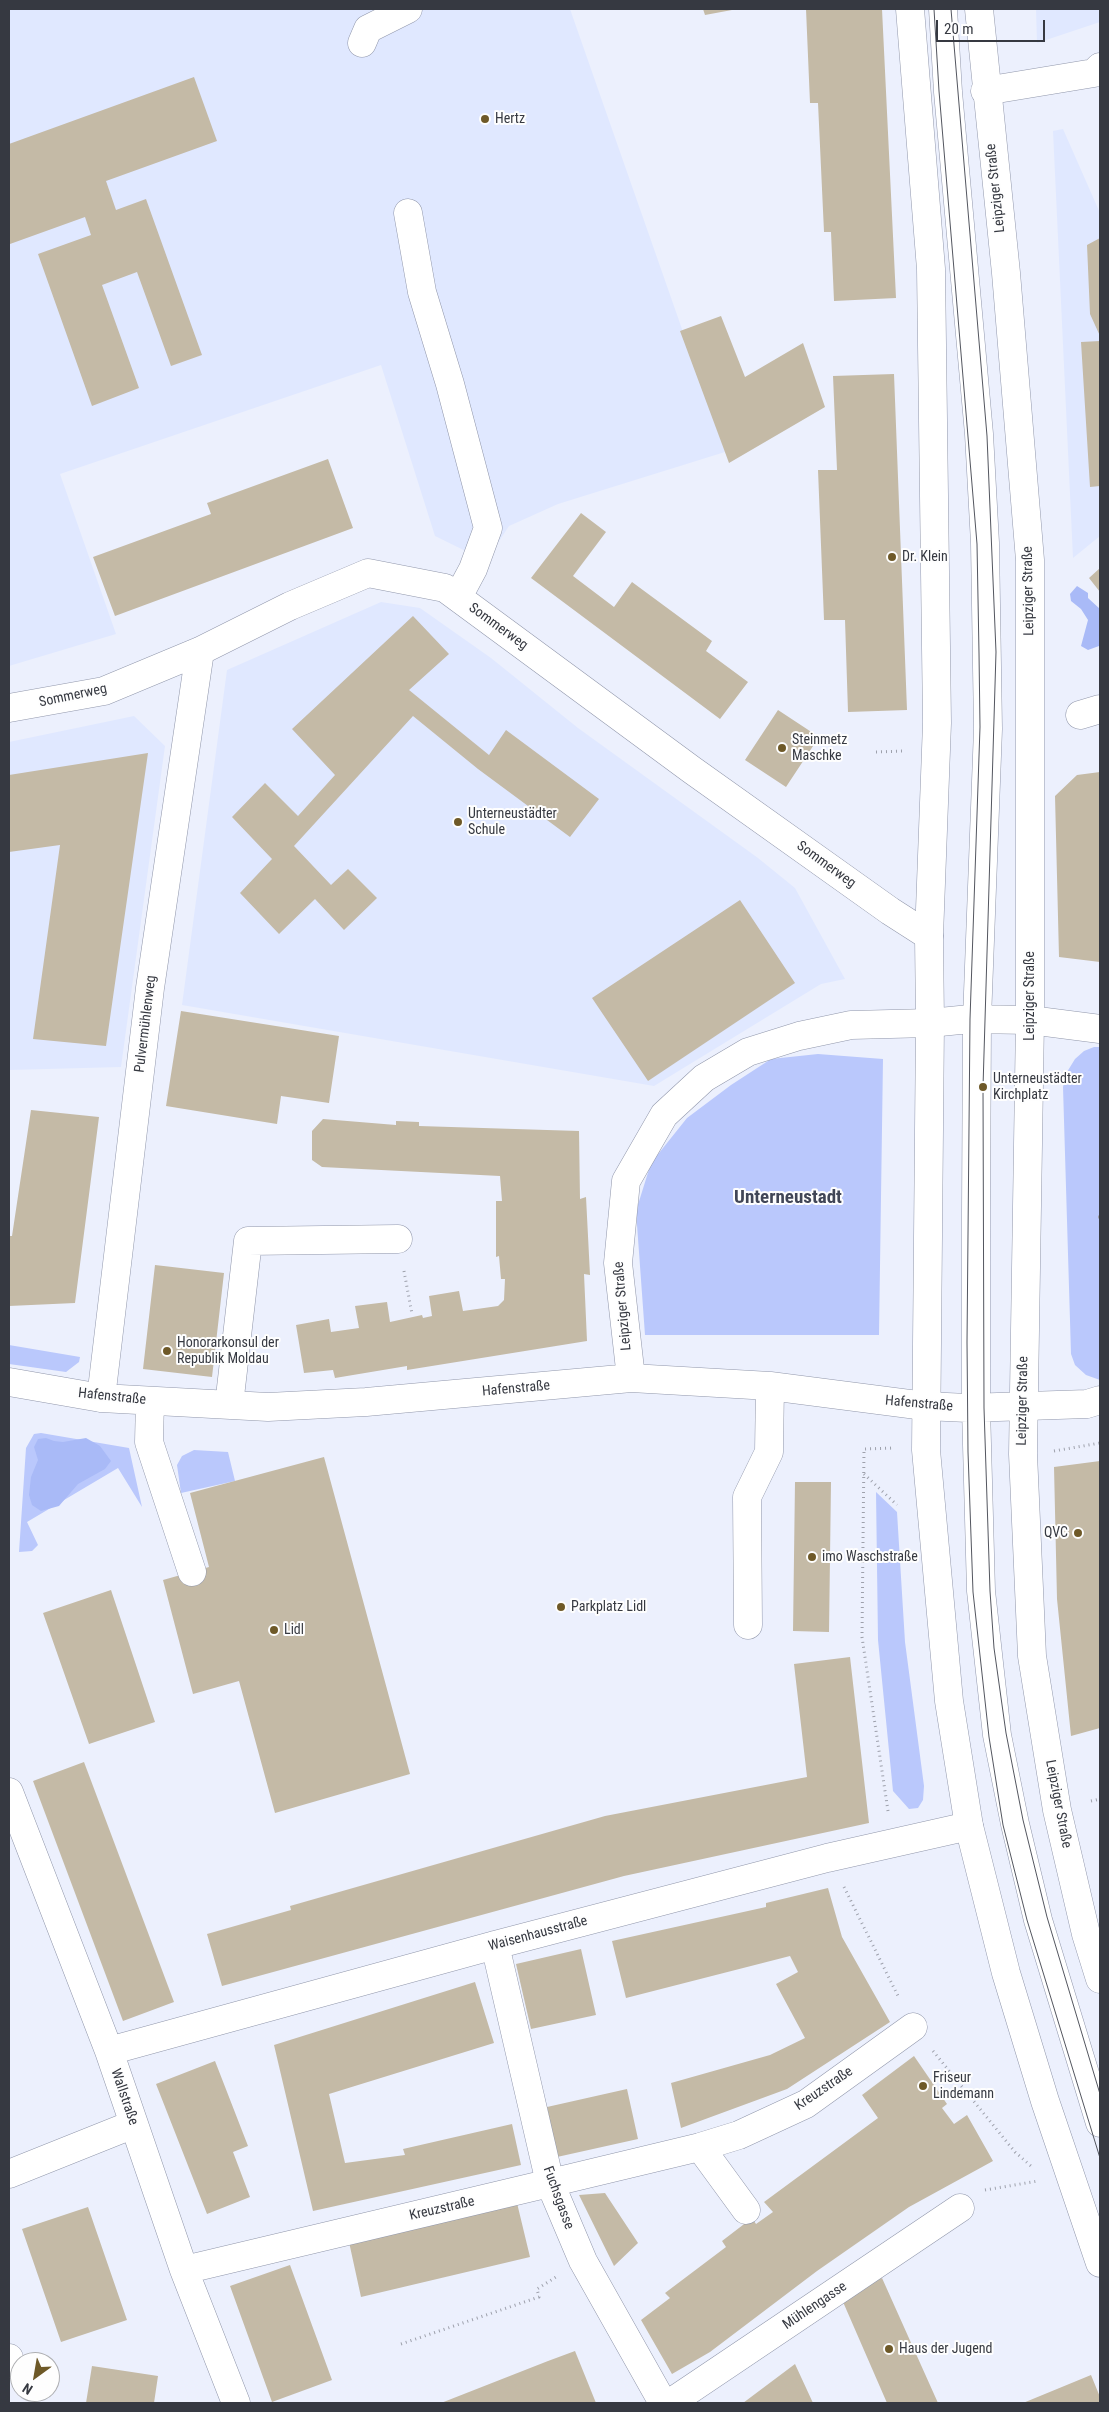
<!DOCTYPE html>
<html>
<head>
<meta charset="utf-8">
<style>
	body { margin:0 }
	#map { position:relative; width:1109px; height:2412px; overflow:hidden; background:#ecf0fd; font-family:"Roboto Condensed",sans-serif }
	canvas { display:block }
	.frame { position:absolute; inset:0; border:10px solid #363941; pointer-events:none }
	.north { position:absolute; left:10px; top:2352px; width:50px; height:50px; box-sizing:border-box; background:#fefefe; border:1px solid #aeafb2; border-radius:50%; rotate:212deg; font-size:14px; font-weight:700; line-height:20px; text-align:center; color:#363941 }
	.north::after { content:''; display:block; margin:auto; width:18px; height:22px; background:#6e5928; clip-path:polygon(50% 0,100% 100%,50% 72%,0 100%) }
	.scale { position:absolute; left:936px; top:20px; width:109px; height:22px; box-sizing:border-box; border:2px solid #363941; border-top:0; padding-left:6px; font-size:15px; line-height:18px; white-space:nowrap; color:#363941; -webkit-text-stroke:4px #fefefe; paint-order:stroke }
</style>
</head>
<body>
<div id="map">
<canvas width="1109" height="2412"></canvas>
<div class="frame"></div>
<div class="north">N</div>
<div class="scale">20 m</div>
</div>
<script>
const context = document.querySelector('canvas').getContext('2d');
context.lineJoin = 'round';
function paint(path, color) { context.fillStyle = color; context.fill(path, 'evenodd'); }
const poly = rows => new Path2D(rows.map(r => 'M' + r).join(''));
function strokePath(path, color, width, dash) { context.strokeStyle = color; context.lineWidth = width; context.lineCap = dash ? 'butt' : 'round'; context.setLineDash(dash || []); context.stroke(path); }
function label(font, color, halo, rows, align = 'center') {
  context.font = font + ' "Roboto Condensed",sans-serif'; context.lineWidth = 4; context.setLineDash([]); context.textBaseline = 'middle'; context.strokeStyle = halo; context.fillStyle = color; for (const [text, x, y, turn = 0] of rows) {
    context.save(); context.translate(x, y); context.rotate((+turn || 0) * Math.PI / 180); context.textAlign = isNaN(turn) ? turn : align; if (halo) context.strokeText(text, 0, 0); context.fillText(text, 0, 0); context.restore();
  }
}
paint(poly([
	[9,9,570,9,725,452,558,504,509,526,486,561,435,536,381,365,60,474,116,634,9,666],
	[1036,9,1100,9,1100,22,1037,43],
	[1063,129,1100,213,1100,536,1073,558,1053,131],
	[381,602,420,608,491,658,578,728,758,858,795,888,845,979,821,984,654,1086,182,1005,227,670],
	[134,716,165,746,121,1067,9,1070,9,742]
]), '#e0e8ff');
paint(poly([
	[1094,1047,1100,1047,1100,1380,1086,1375,1075,1365,1071,1354,1063,1087,1067,1072,1075,1059,1084,1051],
	[818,1054,883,1059,879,1335,645,1335,636,1211,651,1163,687,1118,731,1085,771,1059],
	[9,1345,80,1357,79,1362,66,1372,9,1364],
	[41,1433,129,1448,142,1507,118,1468,27,1522,38,1545,32,1551,19,1552,26,1448,34,1434],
	[194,1450,228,1452,235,1481,181,1493,177,1465,182,1456],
	[876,1492,897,1512,905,1642,924,1786,923,1800,918,1808,909,1809,893,1791,878,1640]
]), '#bac8fc');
paint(poly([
	[1077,586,1088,593,1088,598,1100,609,1100,642,1099,646,1088,650,1081,646,1088,620,1081,609,1071,601,1070,594],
	[46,1438,54,1441,63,1442,86,1438,100,1446,111,1461,105,1469,78,1484,59,1506,41,1511,32,1505,29,1495,31,1477,38,1460,34,1447,38,1439]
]), '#a9baf7');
paint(poly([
	[703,9,732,9,732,10,705,15],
	[806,9,882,9,896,298,834,301,831,232,824,232,818,103,810,103],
	[194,77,217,141,106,181,116,210,146,199,202,355,171,366,137,272,102,285,139,388,92,406,38,254,91,235,85,217,10,244,9,144],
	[1100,238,1100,336,1090,314,1087,245],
	[721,316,745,377,803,343,825,407,729,463,680,331],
	[1100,341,1100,486,1090,487,1081,342],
	[894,374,907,710,848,712,845,620,824,620,818,470,837,470,833,376],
	[328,459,353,528,115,616,93,557,211,514,207,503],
	[581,513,606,532,573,576,614,607,632,582,712,641,706,651,748,682,720,719,531,578],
	[1100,568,1100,592,1089,578],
	[413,616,449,654,409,690,489,755,506,730,599,799,570,837,478,769,413,716,294,846,331,885,348,869,377,898,344,930,315,899,279,934,240,893,272,859,232,817,265,783,298,816,335,775,292,729],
	[778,710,819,737,786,787,745,760],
	[148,753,106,1046,33,1039,60,845,9,852,9,775],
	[1100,772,1100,962,1059,957,1055,796,1077,775],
	[740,900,795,983,648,1081,592,998],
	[181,1011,339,1036,329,1103,281,1096,277,1124,166,1106],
	[31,1110,99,1117,75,1303,9,1306,9,1236,12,1236],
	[323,1119,396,1125,396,1121,419,1122,419,1126,579,1131,580,1199,586,1197,590,1275,584,1274,587,1341,407,1370,407,1366,335,1378,333,1370,304,1373,296,1325,329,1319,331,1332,359,1328,355,1306,387,1302,390,1322,422,1315,423,1318,432,1316,429,1296,459,1291,463,1311,498,1306,504,1300,505,1279,501,1279,499,1256,496,1257,496,1201,502,1201,500,1176,322,1167,312,1160,312,1131],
	[155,1265,224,1273,212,1377,143,1369],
	[324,1457,410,1774,275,1813,239,1681,193,1694,163,1580,209,1567,190,1493],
	[1100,1461,1100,1728,1071,1736,1057,1599,1054,1467],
	[795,1482,831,1482,829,1632,793,1631],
	[111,1590,155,1722,89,1744,43,1613],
	[850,1657,869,1823,624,1876,222,1986,207,1934,291,1910,290,1906,605,1816,807,1777,794,1664],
	[84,1762,174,2002,123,2021,33,1781],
	[828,1888,842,1937,890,2022,787,2089,681,2128,671,2083,770,2055,805,2038,776,1984,798,1972,790,1956,626,1998,612,1941,766,1907,766,1903],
	[581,1949,596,2015,531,2029,516,1964],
	[475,1982,494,2043,329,2094,345,2163,405,2155,403,2149,512,2124,521,2165,313,2211,274,2045],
	[914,2056,947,2104,942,2108,954,2124,967,2115,993,2161,909,2207,817,2271,710,2352,672,2374,641,2320,670,2298,665,2293,726,2247,722,2241,752,2218,756,2224,773,2212,764,2202,878,2118,862,2095],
	[215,2061,248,2146,233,2152,250,2197,207,2214,156,2084],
	[627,2089,638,2139,557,2157,547,2107],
	[605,2193,638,2243,614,2266,579,2195],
	[517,2203,530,2257,361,2297,349,2242],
	[88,2207,127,2320,61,2342,22,2229],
	[290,2265,332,2380,272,2402,230,2286],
	[882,2278,938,2403,887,2403,840,2295],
	[575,2351,596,2403,441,2403,548,2361],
	[795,2364,813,2403,743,2403],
	[92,2366,158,2376,154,2403,86,2403],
	[1091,2375,1100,2397,1100,2403,1023,2403]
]), '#c4baa6');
const minor = poly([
	[943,9,948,92,979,434,985,543,988,729,977,1019,976,1212,976,1408,981,1591,997,1735,1015,1824,1038,1920,1100,2123],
	[362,43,368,29,408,9],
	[985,91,1094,73,1100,67],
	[408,213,422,292,450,384,488,528,473,569,458,597],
	[9,708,104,691,200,651,290,606,368,573,445,588,692,770,890,911,929,936],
	[1080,715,1100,709],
	[631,1378,618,1263,626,1181,664,1115,704,1078,748,1052,799,1036,851,1025,930,1023,970,1019,1030,1020,1100,1029],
	[9,1382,101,1398,268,1407,366,1402,631,1378,770,1386,925,1406,968,1408,1087,1404,1100,1400],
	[101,1398,150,988,200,651],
	[150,1401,149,1442,192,1572],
	[229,1405,248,1241,398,1239],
	[748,1625,747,1497,769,1452,770,1386],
	[9,1792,109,2051,184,2270,236,2403],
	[495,1945,550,2183,583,2261,663,2403],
	[109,2051,495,1945,827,1858,969,1826],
	[700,2147,746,2210],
	[9,2174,134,2124],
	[184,2270,550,2183,700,2147,739,2135,806,2104,913,2027],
	[9,2358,9,2363],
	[670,2403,960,2208]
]);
const major = poly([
	[910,9,931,269,937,723,929,936,930,1023,926,1450,949,1701,969,1826,1006,1973,1045,2101,1100,2263],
	[979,9,1006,273,1030,560,1030,1020,1023,1454,1032,1656,1057,1810,1086,1934,1100,1979]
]);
strokePath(minor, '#9197ab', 29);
strokePath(major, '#9197ab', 29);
strokePath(poly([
	[876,752,903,751],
	[1098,1217,1100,1217],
	[404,1271,412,1314],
	[1054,1451,1100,1443],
	[864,1474,897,1505],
	[1091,1801,1100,1799],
	[888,1811,862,1637,864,1449,894,1448],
	[844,1887,899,1998],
	[933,2051,1015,2152,1031,2166],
	[985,2190,1038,2181],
	[401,2344,539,2297,537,2289,556,2277]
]), '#9ea1ac', 3, [1, 4]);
strokePath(minor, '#fff', 28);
strokePath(major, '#fff', 28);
strokePath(poly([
	[934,9,939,91,977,544,979,653,980,727,970,1019,967,1342,968,1452,973,1592,989,1737,1003,1825,1027,1920,1100,2158],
	[951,9,987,436,996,652,983,1087,984,1408,990,1591,994,1648,1006,1733,1023,1820,1047,1917,1100,2094]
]), '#53565f', 1);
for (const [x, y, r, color] of [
	[485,119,5,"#6e5928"],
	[892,557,5,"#6e5928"],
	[782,748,5,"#6e5928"],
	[458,822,5,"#6e5928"],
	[983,1087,5,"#6e5928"],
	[167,1351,5,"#6e5928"],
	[1078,1533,5,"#6e5928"],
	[812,1557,5,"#6e5928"],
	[561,1607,5,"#6e5928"],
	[274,1630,5,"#6e5928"],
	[923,2086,5,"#6e5928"],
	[889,2349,5,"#6e5928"]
]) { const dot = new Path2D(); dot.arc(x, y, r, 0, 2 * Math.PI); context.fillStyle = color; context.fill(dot); strokePath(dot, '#fefefe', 2); }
label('14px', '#363941', '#fefefe', [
	["Hertz",495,119],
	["Dr. Klein",902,557],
	["Steinmetz",792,740],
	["Maschke",792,756],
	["Unterneustädter",468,814],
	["Schule",468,830],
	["Unterneustädter",993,1079],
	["Kirchplatz",993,1095],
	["Honorarkonsul der",177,1343],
	["Republik Moldau",177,1359],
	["QVC",1068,1533,"right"],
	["imo Waschstraße",822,1557],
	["Parkplatz Lidl",571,1607],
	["Lidl",284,1630],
	["Friseur",933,2078],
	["Lindemann",933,2094],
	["Haus der Jugend",899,2349]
], 'left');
label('14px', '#363941', '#fefefe', [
	["Leipziger Straße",996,188,-96],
	["Leipziger Straße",1029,591,-91],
	["Sommerweg",498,627,36],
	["Sommerweg",73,696,-12],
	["Sommerweg",826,865,36],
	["Leipziger Straße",1030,996,-90],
	["Pulvermühlenweg",146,1024,-83],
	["Leipziger Straße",623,1306,-95],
	["Hafenstraße",516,1389,-5],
	["Hafenstraße",112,1397,6],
	["Leipziger Straße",1023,1401,-89],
	["Hafenstraße",919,1404,5],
	["Leipziger Straße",1058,1804,79],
	["Waisenhausstraße",538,1934,-15],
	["Kreuzstraße",824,2089,-34],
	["Wallstraße",124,2097,71],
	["Fuchsgasse",558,2198,70],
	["Kreuzstraße",442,2209,-13],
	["Mühlengasse",815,2306,-34]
]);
label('bold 19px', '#414657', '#fefefe', [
	["Unterneustadt",788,1198]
]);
</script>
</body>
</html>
